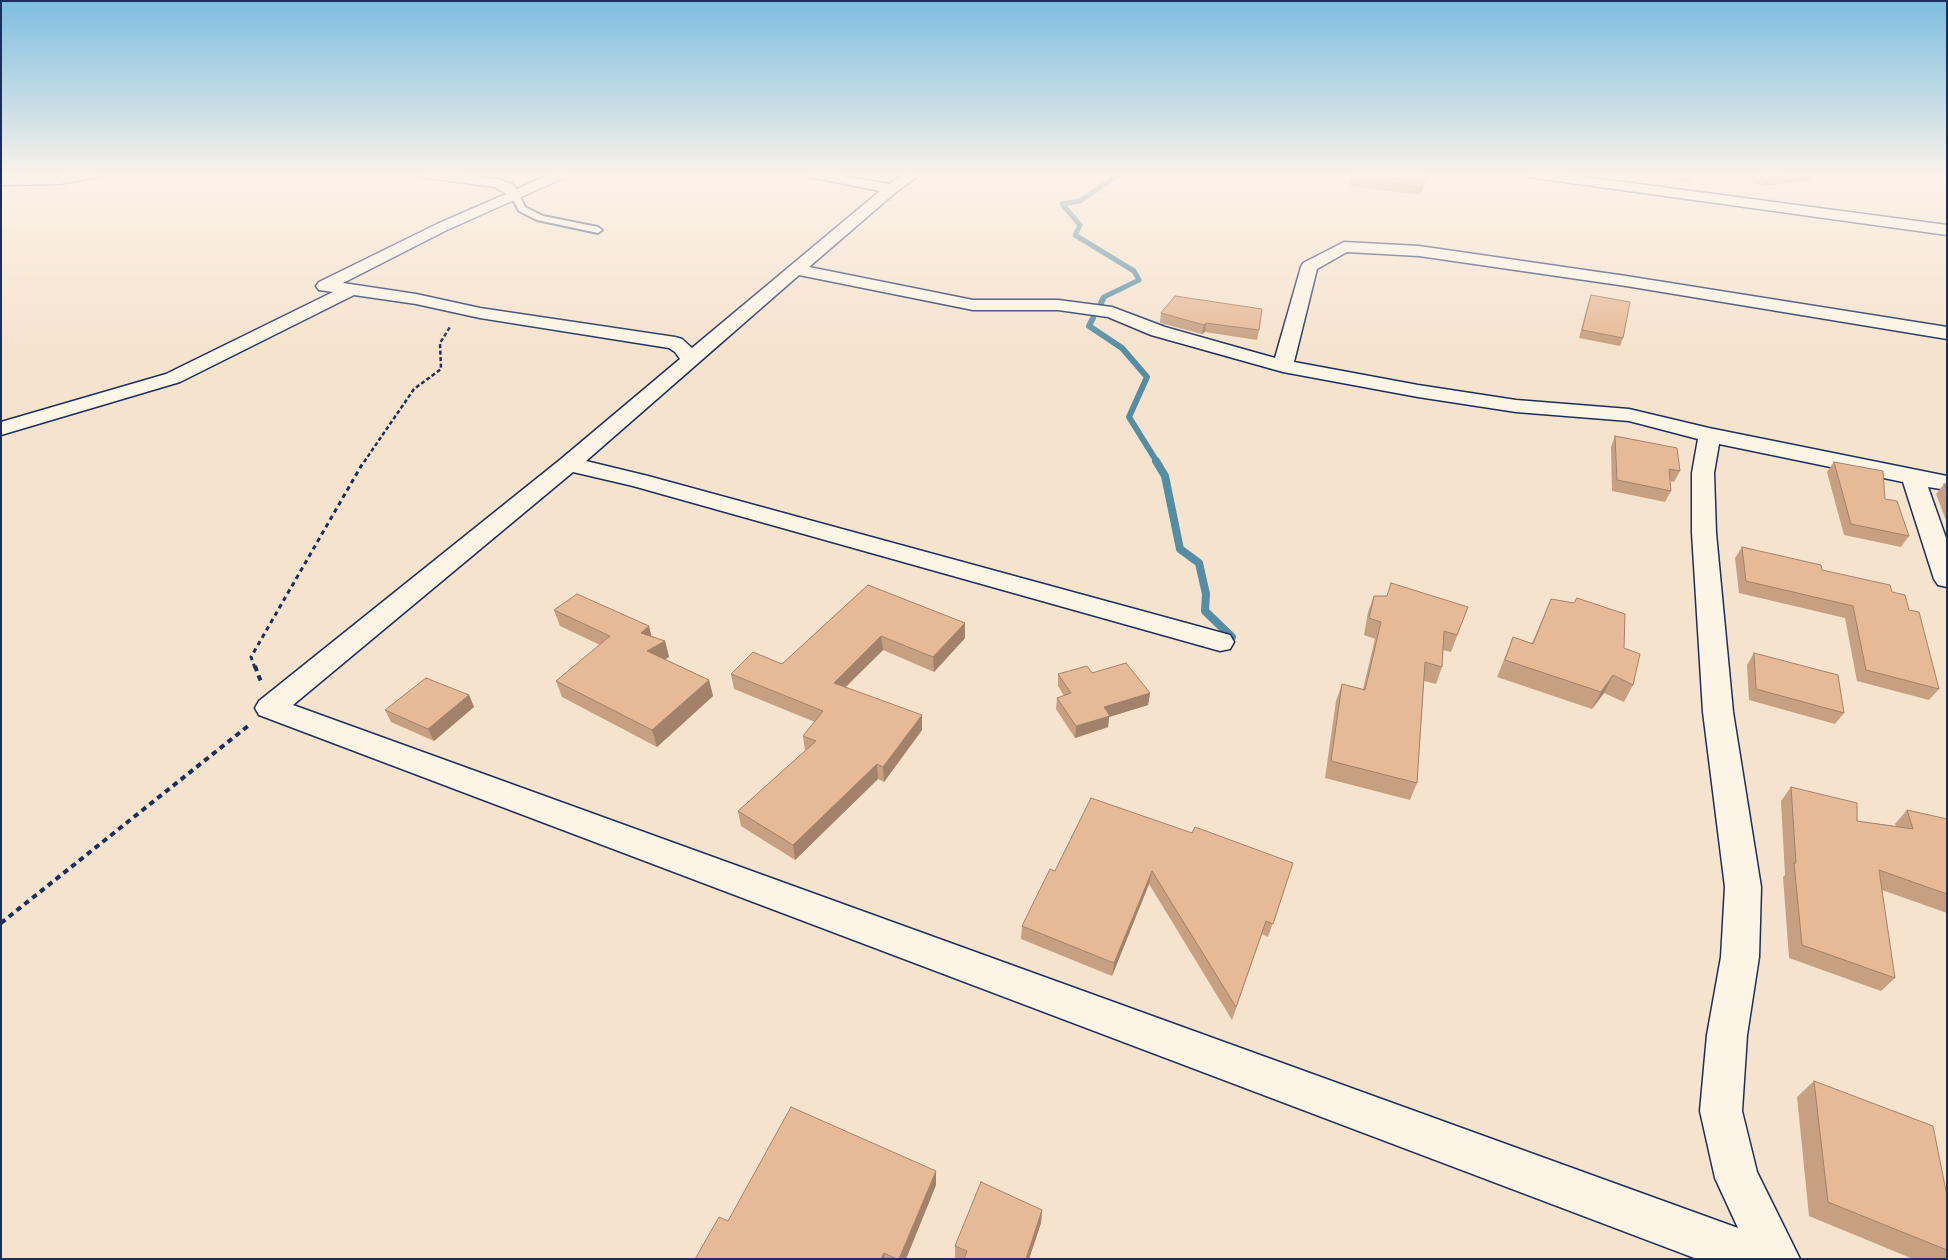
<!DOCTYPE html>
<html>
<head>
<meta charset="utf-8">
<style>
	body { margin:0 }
	#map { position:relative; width:1948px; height:1260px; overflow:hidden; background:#f6e3ce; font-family:Kalam,sans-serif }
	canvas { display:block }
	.frame { position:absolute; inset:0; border:2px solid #1b2f5e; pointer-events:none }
</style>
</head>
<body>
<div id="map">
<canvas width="1948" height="1260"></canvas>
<div class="frame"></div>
</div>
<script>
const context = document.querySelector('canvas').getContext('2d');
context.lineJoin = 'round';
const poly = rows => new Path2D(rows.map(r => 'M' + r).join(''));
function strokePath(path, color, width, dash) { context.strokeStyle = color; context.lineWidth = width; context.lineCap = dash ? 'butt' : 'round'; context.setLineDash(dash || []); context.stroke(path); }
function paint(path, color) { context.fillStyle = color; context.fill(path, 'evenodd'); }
strokePath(poly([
	[1102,300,1104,297,1139,280,1134,271,1075,235,1080,225,1062,204,1080,201,1121,173]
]), '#558da4', 5);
strokePath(poly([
	[1100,305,1103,299],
	[1093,318,1089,326,1122,348,1147,377,1129,417,1157,462]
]), '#558da4', 6);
strokePath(poly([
	[1156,461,1165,476,1180,549,1199,563,1206,594,1205,611,1232,637]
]), '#558da4', 8);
const lane = poly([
	[512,193,518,193,525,207,543,216,598,227,602,230,598,233,537,220,519,211,511,195,512,193]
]);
const street = poly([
	[77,173,105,173,103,176,60,184,1,185,1,177,60,176,77,173],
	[414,173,451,173,498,179,512,184,517,189,552,173,570,173,568,176,447,230,343,283,416,294,480,308,675,337,682,339,692,348,880,191,809,177,804,176,802,173,829,173,889,184,906,173,922,173,896,192,809,267,973,300,1058,300,1112,307,1165,327,1275,358,1301,267,1303,263,1344,242,1419,246,1626,276,1947,327,1947,339,1626,286,1419,256,1347,252,1317,269,1294,362,1418,385,1516,400,1629,409,1709,428,1947,476,1947,490,1928,487,1947,541,1947,587,1938,585,1934,579,1903,482,1719,444,1714,473,1716,533,1733,712,1761,887,1759,957,1747,1035,1742,1111,1757,1172,1800,1259,1697,1259,259,715,255,708,259,701,561,459,680,359,675,352,669,348,480,318,416,304,354,295,180,382,1,435,1,422,166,374,333,292,319,290,316,286,319,282,437,224,506,194,495,187,421,177,414,173],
	[799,275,973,310,1058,310,1108,317,1151,335,1283,372,1418,397,1516,412,1629,421,1698,439,1692,473,1692,533,1703,712,1725,887,1721,957,1707,1035,1700,1111,1715,1178,1738,1228,293,705,573,472,633,486,1220,651,1230,649,1234,642,1230,635,648,476,586,461,799,275],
	[1521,173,1556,173,1947,225,1947,235,1528,177,1521,173]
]);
strokePath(lane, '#1b2f5e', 4);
strokePath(street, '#1b2f5e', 3);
strokePath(poly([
	[364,462,414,389,441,369,440,343,450,327]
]), '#1b2f5e', 2.5, [4, 2.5]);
strokePath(poly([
	[255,668,251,657,364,461]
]), '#1b2f5e', 3, [4.5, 4]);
strokePath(poly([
	[255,666,261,682],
	[1,923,248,726]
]), '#1b2f5e', 4, [5.5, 4.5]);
paint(lane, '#fcf5e5');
paint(street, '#fcf5e5');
paint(poly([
	[980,173,1010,173,1004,176],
	[1353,173,1431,173,1419,195,1349,186,1350,178],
	[1661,173,1692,173,1694,176,1691,183,1665,180],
	[1729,173,1814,173,1811,180,1763,186],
	[1591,295,1623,338,1620,346,1579,338,1588,303],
	[1161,313,1259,330,1257,340,1205,332,1202,334,1160,323],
	[1615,436,1680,471,1674,482,1670,481,1671,491,1665,502,1612,491,1611,447],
	[1834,462,1885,499,1909,536,1901,547,1844,535,1827,472],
	[1944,484,1947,484,1947,523,1936,494],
	[1742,547,1822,570,1892,592,1909,610,1939,689,1929,700,1857,681,1845,618,1739,593,1735,558],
	[868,585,965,623,965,638,934,672,883,650,846,687,922,730,884,782,878,779,795,860,741,826,738,811,805,751,803,736,815,722,734,689,731,674,782,664],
	[1374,596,1468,607,1451,652,1443,650,1442,667,1436,684,1424,681,1417,783,1410,800,1325,778,1336,701,1342,684,1363,689,1375,639,1364,635,1368,612],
	[1551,599,1624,648,1633,685,1624,702,1604,693,1592,709,1497,677,1513,637,1532,643],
	[554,610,649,626,651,636,665,641,669,657,665,659,709,680,713,696,657,747,562,697,556,681,600,645,560,626],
	[1754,653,1844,713,1835,724,1749,700,1747,665],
	[1092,673,1150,693,1148,705,1109,717,1108,727,1075,738,1056,709,1057,698,1064,696,1058,686,1058,674],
	[469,695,474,707,434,741,391,722,385,710],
	[1791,787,1857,821,1896,826,1895,824,1907,810,1947,819,1947,913,1882,890,1895,978,1881,991,1789,958,1783,877,1785,875,1781,801],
	[1192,833,1293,863,1268,937,1262,934,1232,1020,1149,884,1112,976,1021,939,1022,926],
	[1814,1081,1947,1196,1947,1259,1913,1259,1809,1216,1797,1097],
	[936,1185,906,1259,695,1259,728,1221],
	[1042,1210,1041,1223,1029,1259,955,1259,955,1246]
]), '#c7a082');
paint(poly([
	[1004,173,1010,173,1004,176],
	[1429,173,1431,173,1419,195,1421,187],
	[1814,173,1811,180,1763,186,1766,179],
	[1206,323,1205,332,1202,334,1204,325],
	[965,623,965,638,934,672,933,657],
	[649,626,653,642,641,633],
	[881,636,883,650,835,697,834,683],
	[665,641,669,657,651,667,647,651],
	[1613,675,1604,693,1592,709,1601,692],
	[709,680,713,696,657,747,652,730],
	[1150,693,1148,705,1109,717,1108,727,1075,738,1076,726,1104,707],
	[469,695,474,707,434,741,428,729],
	[922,715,922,730,884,782,883,767],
	[877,764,878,779,795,860,793,845],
	[1152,871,1149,884,1112,976,1114,963],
	[936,1171,936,1185,906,1259,899,1259],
	[1042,1210,1041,1223,1029,1259,1026,1259],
	[884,1253,885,1259,881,1259]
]), '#a2826a');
const building = poly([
	[1353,173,1429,173,1421,187,1350,178,1353,173],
	[1668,173,1692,173,1694,176,1668,173],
	[1750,173,1814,173,1766,179,1750,173],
	[1591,295,1630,302,1623,338,1582,330,1591,295],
	[1175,296,1262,309,1259,330,1206,323,1204,325,1161,313,1175,296],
	[1615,436,1677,448,1680,471,1669,469,1671,491,1617,480,1615,436],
	[1834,462,1883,471,1885,499,1897,501,1909,536,1851,524,1834,462],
	[1944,484,1947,484,1947,491,1944,484],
	[1742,547,1821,565,1822,570,1890,585,1892,592,1905,595,1909,610,1919,612,1939,689,1866,670,1853,606,1746,581,1742,547],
	[1391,583,1468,607,1457,635,1444,631,1442,667,1425,662,1417,783,1331,761,1342,684,1365,690,1381,622,1369,618,1374,596,1387,596,1391,583],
	[868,585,965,623,933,657,881,636,834,683,922,715,883,767,877,764,793,845,738,811,816,741,803,736,823,711,731,674,753,652,782,664,868,585],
	[577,594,649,626,641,633,665,641,647,651,709,680,652,730,556,681,610,636,554,610,577,594],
	[1577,598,1625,614,1624,648,1640,654,1633,685,1613,675,1601,692,1505,660,1513,637,1533,644,1551,599,1574,603,1577,598],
	[1754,653,1838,675,1844,713,1756,689,1754,653],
	[1126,663,1150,693,1104,707,1110,716,1076,726,1057,698,1071,693,1058,674,1087,666,1092,673,1126,663],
	[426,678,469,695,428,729,385,710,426,678],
	[1791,787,1857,803,1857,821,1913,829,1907,810,1947,819,1947,894,1879,870,1895,978,1802,945,1794,863,1796,863,1791,787],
	[1091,798,1192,833,1195,827,1293,863,1273,924,1266,921,1236,1007,1152,871,1114,963,1022,926,1050,869,1055,871,1091,798],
	[1814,1081,1933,1126,1947,1196,1947,1250,1828,1202,1814,1081],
	[791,1107,936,1171,899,1259,897,1259,884,1253,881,1259,695,1259,719,1217,728,1221,791,1107],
	[981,1182,1042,1210,1026,1259,964,1259,967,1251,955,1246,981,1182]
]);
paint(building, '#e7ba97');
strokePath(building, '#a2826a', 1);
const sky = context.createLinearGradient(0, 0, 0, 349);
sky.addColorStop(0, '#7cbee0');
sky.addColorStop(0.5, '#fbf2e9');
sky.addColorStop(1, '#fbf2e900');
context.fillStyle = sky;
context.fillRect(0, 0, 1948, 349);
</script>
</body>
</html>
